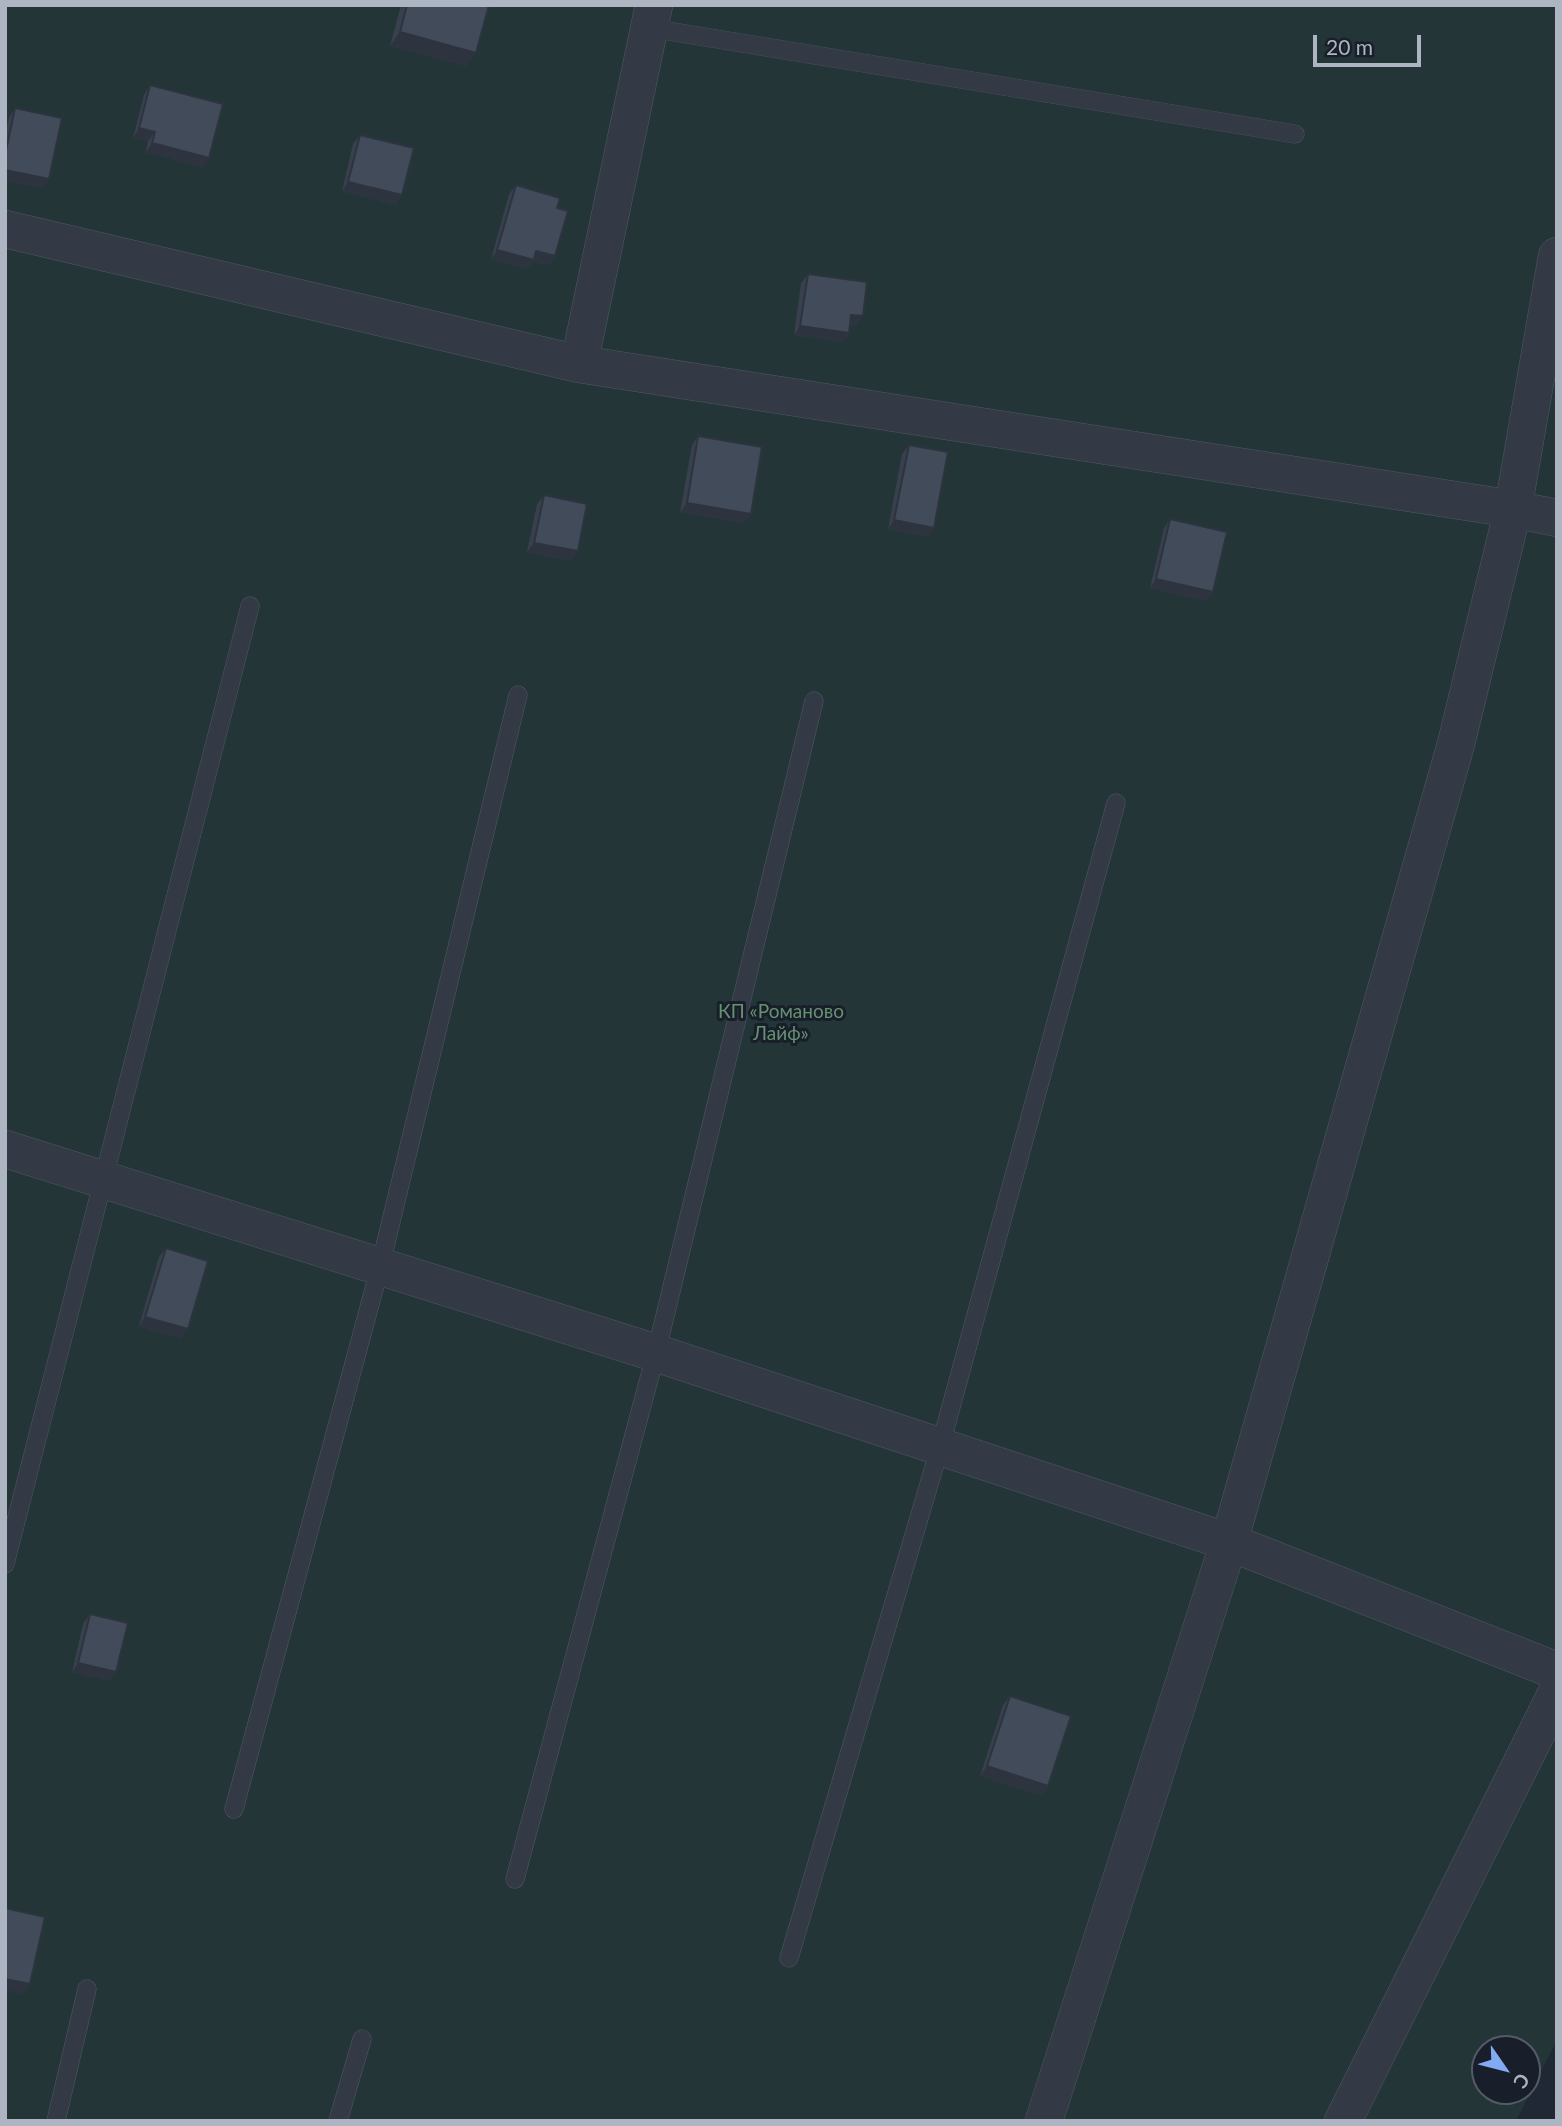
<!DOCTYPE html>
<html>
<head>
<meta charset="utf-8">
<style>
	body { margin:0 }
	#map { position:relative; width:1562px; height:2126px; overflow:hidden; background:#202835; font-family:Lato,sans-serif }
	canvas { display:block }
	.frame { position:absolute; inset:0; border:7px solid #adb5c3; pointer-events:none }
	.north { position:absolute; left:1471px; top:2035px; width:70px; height:70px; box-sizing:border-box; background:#191f2a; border:2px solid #545b67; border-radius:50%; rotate:125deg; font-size:19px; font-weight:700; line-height:28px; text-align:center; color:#adb5c3 }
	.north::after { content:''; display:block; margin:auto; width:24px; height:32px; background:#82aaf3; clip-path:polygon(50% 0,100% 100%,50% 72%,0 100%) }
	.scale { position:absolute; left:1313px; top:35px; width:108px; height:32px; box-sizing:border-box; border:4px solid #adb5c3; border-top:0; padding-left:9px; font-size:21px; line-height:24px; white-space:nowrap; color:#adb5c3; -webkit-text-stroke:5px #191f2a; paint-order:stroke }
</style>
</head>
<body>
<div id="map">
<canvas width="1562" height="2126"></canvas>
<div class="frame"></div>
<div class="north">С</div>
<div class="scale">20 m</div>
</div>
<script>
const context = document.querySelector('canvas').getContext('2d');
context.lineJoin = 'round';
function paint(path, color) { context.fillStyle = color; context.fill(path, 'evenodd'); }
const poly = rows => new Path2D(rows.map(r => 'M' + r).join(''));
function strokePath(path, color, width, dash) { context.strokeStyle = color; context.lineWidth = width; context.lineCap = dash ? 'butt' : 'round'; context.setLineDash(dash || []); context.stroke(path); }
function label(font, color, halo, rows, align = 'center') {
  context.font = font + ' Lato,sans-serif'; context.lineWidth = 6; context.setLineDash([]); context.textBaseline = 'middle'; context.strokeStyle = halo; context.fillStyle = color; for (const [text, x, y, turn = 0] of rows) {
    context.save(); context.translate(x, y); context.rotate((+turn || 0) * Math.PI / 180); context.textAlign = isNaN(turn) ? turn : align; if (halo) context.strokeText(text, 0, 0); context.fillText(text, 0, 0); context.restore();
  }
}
paint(poly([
	[5,5,1557,5,1557,2040,1516,2121,5,2121],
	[1485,2049,1527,2049,1527,2091,1485,2091]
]), '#233537');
const service = poly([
	[650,28,1295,134],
	[5,1564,250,606],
	[234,1809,380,1267,518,695],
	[515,1879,656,1353,814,701],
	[789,1958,940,1447,1116,803],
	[56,2121,87,1989],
	[338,2121,362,2039]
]);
const minor = poly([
	[5,229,579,364,654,5],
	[579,364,1513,509,1557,256],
	[5,1149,656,1353,1229,1542,1557,1671],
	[1044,2121,1229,1542,1456,744,1513,509,1557,518],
	[1343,2121,1557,1692]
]);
strokePath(service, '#515864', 19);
strokePath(minor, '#515864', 38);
strokePath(service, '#333a46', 18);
strokePath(minor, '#333a46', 37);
paint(poly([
	[401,5,489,5,466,66,390,46],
	[150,85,203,167,146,152,148,141,133,138,144,95],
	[15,108,42,188,5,180,5,135,9,118],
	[360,135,396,205,342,191,353,144],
	[516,185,557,208,555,256,548,265,533,261,527,269,491,259,509,194],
	[808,274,863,316,856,326,850,325,849,333,843,342,794,335,801,283],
	[698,436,744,523,680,512,692,445],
	[909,445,934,528,928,537,888,529,902,454],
	[544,495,572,561,527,552,537,504],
	[1170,519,1213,592,1206,601,1150,588,1164,528],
	[166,1248,181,1339,139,1326,159,1257],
	[90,1614,109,1681,72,1672,83,1624],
	[1010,1696,1042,1796,980,1776,1003,1705]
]), '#38404d');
paint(poly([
	[400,32,476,53,466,66,390,46],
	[139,128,155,132,148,141,133,138],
	[152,143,209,158,203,167,146,152],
	[5,170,49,179,42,188,5,180],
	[348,182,402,195,396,205,342,191],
	[497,250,536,251,555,256,548,265,533,261,527,269,491,259],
	[851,315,863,316,856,326,845,324],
	[800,326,849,333,843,342,794,335],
	[687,503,751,514,744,523,680,512],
	[894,520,934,528,928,537,888,529],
	[534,543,578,551,572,561,527,552],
	[1156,579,1213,592,1206,601,1150,588],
	[145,1317,188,1329,181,1339,139,1326],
	[78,1663,116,1672,109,1681,72,1672],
	[987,1766,1048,1786,1042,1796,980,1776],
	[5,1979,30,1984,23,1994,5,1990]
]), '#2e343f');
const building = poly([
	[407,5,489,5,476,53,400,32,407,5],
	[150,85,223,104,209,158,152,143,155,132,139,128,150,85],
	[15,108,62,118,49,179,5,170,5,155,15,108],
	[360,135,414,148,402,195,348,182,360,135],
	[516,185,560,198,557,208,568,211,555,256,536,251,534,260,497,250,516,185],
	[808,274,867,282,863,316,851,315,849,333,800,326,808,274],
	[698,436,762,447,751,514,687,503,698,436],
	[909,445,948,452,934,528,894,520,909,445],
	[544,495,587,504,578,551,534,543,544,495],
	[1170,519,1227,532,1213,592,1156,579,1170,519],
	[166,1248,208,1261,188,1329,145,1317,166,1248],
	[90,1614,128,1623,116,1672,78,1663,90,1614],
	[1010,1696,1071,1716,1048,1786,987,1766,1010,1696],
	[5,1908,45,1917,30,1984,5,1979,5,1908]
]);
paint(building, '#414b5a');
strokePath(building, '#2e343f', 2);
label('19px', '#669272', '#191f2a', [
	["КП «Романово",781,1012],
	["Лайф»",781,1034]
]);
</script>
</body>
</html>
